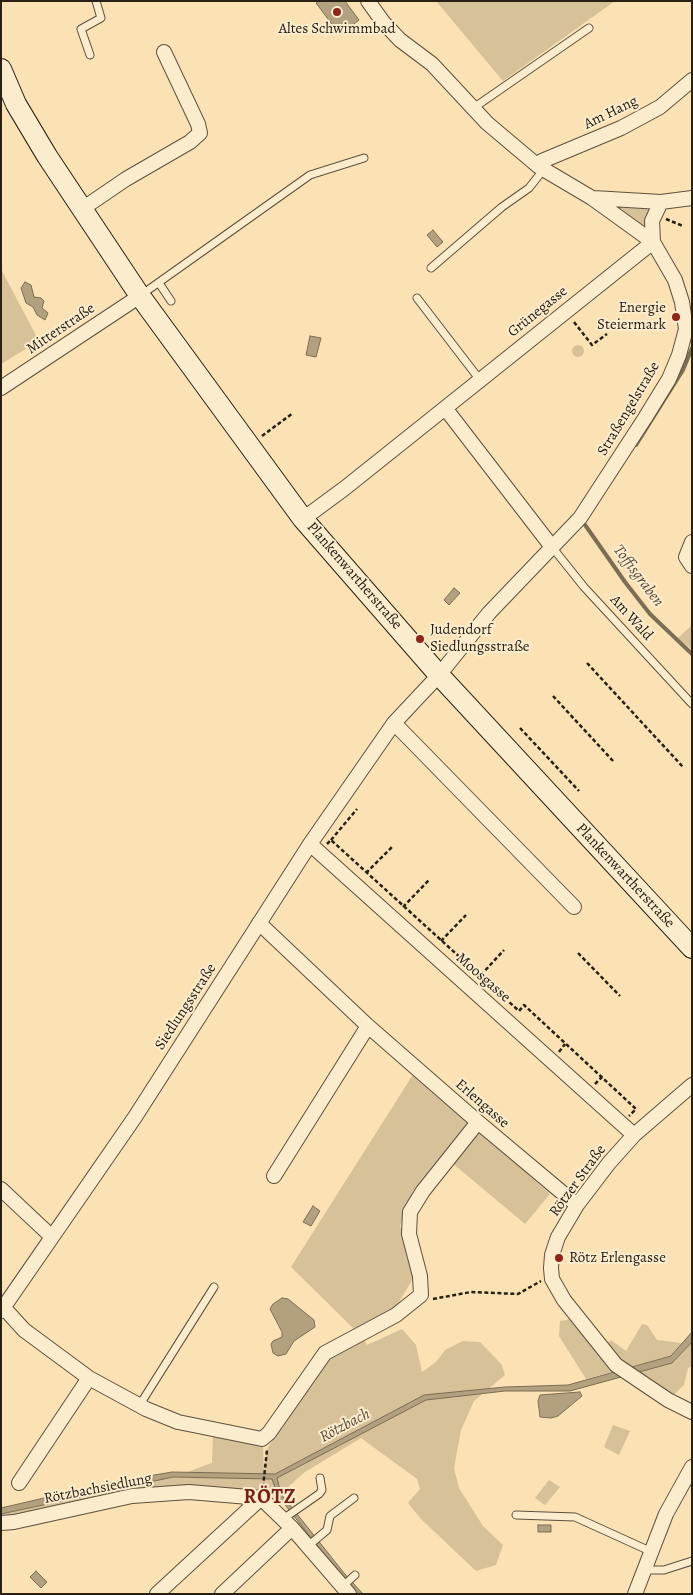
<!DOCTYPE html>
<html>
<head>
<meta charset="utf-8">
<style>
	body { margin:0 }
	#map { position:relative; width:693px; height:1595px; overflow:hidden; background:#fae2b4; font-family:Alegreya,serif }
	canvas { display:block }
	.frame { position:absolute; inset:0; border:2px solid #292014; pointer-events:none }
</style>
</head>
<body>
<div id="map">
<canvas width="693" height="1595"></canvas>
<div class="frame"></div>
</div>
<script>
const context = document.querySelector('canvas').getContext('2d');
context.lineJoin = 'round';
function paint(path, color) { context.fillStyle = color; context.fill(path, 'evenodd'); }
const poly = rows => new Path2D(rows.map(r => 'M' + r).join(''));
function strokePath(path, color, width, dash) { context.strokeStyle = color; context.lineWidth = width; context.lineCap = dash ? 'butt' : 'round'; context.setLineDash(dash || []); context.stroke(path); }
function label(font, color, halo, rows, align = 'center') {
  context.font = font + ' Alegreya,serif'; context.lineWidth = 4; context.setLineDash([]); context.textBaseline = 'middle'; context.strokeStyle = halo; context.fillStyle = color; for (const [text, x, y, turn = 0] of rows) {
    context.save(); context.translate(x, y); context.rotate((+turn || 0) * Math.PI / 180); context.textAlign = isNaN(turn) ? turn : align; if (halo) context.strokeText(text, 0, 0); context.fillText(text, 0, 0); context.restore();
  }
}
paint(poly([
	[436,1,615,1,503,81],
	[592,198,651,201,653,242],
	[1,269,39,341,1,364],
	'572 351a6 6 0 1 1 12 0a6 6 0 1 1-12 0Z',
	[692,625,692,650,678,638],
	[414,1073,550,1194,525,1224,445,1157,411,1199,400,1226,418,1270,396,1307,355,1330,291,1267],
	[578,1318,602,1347,611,1340,626,1351,642,1324,647,1325,657,1340,682,1343,671,1356,586,1379,559,1336,560,1321],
	[402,1329,416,1345,422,1372,436,1362,445,1350,463,1341,480,1342,502,1365,505,1375,474,1401,461,1430,454,1468,459,1488,483,1526,503,1545,496,1565,476,1571,421,1519,408,1503,420,1489,417,1479,361,1438,305,1472,279,1495,261,1498,189,1492,1,1523,1,1514,173,1477,212,1463,213,1432,263,1445,264,1473,267,1449,323,1363,362,1337,367,1345],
	[692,1342,692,1366,688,1368,684,1385,668,1400,631,1374,672,1363],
	[613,1425,630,1431,619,1455,604,1447],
	[549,1480,560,1487,545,1505,535,1498]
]), '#d6c199');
const water = poly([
	[319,1,345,1,359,20,340,35,316,3,319,1],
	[433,230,443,242,437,247,427,235,433,230],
	[25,282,31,285,34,297,41,298,44,301,42,308,48,313,45,320,37,315,33,307,26,303,21,288,25,282],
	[310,336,321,338,316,357,306,355,310,336],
	[454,588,460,593,449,605,444,600,454,588],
	[313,1206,320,1211,311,1226,303,1222,313,1206],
	[282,1298,288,1299,314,1320,315,1327,294,1341,286,1354,278,1356,273,1353,271,1344,273,1341,282,1337,282,1332,270,1309,273,1304,282,1298],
	[692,1332,692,1342,672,1363,570,1391,505,1391,426,1400,277,1478,281,1494,344,1573,363,1594,357,1594,342,1577,278,1496,272,1479,173,1477,1,1514,1,1508,113,1482,172,1472,275,1474,424,1395,505,1387,568,1385,671,1356,692,1332],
	[580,1392,582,1396,558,1416,551,1418,540,1417,538,1401,540,1395,580,1392],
	[538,1525,551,1525,551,1532,538,1532,538,1525],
	[36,1571,47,1582,41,1588,30,1577,36,1571]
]);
paint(water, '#b3a07e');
strokePath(water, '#7c6d54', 1);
strokePath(poly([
	[636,445,683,370,692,348],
	[583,522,625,582,650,614,692,654]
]), '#7c6d54', 4);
const service = poly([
	[90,55,81,29,101,18,96,1],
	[472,109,589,28],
	[431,268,502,207,529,188,544,169],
	[159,283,171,301],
	[141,295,310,175,364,158],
	[417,298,480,380],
	[552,547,584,587,692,704],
	[139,1406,214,1287],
	[516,1515,575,1517,652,1552],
	[283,1519,319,1494,322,1490,320,1478],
	[308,1546,327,1530,330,1516,354,1498],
	[645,1570,664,1570,692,1561],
	[342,1587,355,1575]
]);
const minor = poly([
	[538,166,542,161,621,128,660,107,692,80],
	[593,198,661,202,692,198],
	[82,209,126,179,190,142,200,133,198,124,164,52],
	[1,388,140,296],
	[445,408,552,547],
	[303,519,345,488,653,242,652,221,661,202],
	[692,542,686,557,692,566],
	[394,723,574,907],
	[310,844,634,1135],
	[259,923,368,1026,478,1122,577,1205],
	[692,1085,634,1135,609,1163,577,1205,558,1237,552,1255,551,1268,552,1279,564,1300,616,1365,668,1400,692,1412],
	[274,1176,368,1026],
	[1,1189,51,1236],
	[4,1308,24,1330,89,1378,146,1409,178,1422,262,1439,269,1433,325,1353,396,1315,421,1295,420,1276,409,1234,410,1212,423,1191,478,1122],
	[1,1311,135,1117,310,844,394,723,439,675,489,613,580,518,645,418,669,379,679,355,686,329,682,302,675,280,653,242,592,198,538,166,487,123,432,64,400,40,383,22,368,1],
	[19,1483,89,1378],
	[1,1523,14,1522,132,1496,189,1492,261,1498,292,1528,349,1594],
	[157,1594,261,1498],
	[222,1594,292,1528],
	[635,1594,666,1514,692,1467]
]);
const secondary = poly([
	[1,69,16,104,47,156,140,296,303,519,439,675,692,948]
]);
strokePath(service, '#5d503c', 9);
strokePath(minor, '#5d503c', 16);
strokePath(secondary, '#292014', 22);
strokePath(poly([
	[666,219,683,226],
	[574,322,592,345,607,334],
	[262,436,293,413],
	[587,663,683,767],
	[553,696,614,762],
	[520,728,579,791],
	[331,840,357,809],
	[327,844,331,840,519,1011,524,1005,636,1109,629,1116],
	[366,873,393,846],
	[403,907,429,880],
	[441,941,466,915],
	[578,953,620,996],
	[481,975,504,950],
	[559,1052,565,1044],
	[595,1084,602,1077],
	[433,1299,471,1292,518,1294,541,1281],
	[263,1487,267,1450]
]), '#292014', 2.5, [4, 2.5]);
strokePath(service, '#fcecce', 7);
strokePath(minor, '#fcecce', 14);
strokePath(secondary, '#fcecce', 20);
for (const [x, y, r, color] of [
	[337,12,5,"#8f2418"],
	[676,317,5,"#8f2418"],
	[420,639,5,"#8f2418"],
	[559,1258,5,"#8f2418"]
]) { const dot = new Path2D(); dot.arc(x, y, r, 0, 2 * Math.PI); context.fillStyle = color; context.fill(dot); strokePath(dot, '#fcecce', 2); }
label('15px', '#292014', '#fcecce', [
	["Altes Schwimmbad",337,29,"center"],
	["Energie",666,308,"right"],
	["Steiermark",666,325,"right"],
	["Judendorf",430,630],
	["Siedlungsstraße",430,647],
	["Rötz Erlengasse",569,1258]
], 'left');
label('15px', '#292014', '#fcecce', [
	["Am Hang",611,113,-26],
	["Grünegasse",538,312,-39],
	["Mitterstraße",61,329,-34],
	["Straßengelstraße",629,409,-59],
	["Plankenwartherstraße",354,576,49],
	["Am Wald",631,618,48],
	["Plankenwartherstraße",625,876,47],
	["Moosgasse",483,978,41],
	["Siedlungsstraße",186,1007,-57],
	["Erlengasse",482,1104,41],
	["Rötzer Straße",578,1181,-54],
	["Rötzbachsiedlung",98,1489,-11]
]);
label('italic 16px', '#594d39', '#fcecce', [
	["Toffisgraben",638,576,53],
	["Rötzbach",345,1426,-28]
]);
context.letterSpacing = '1px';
label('bold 20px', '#7a1f14', '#fcecce', [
	["RÖTZ",270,1498]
]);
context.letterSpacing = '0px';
</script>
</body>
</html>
